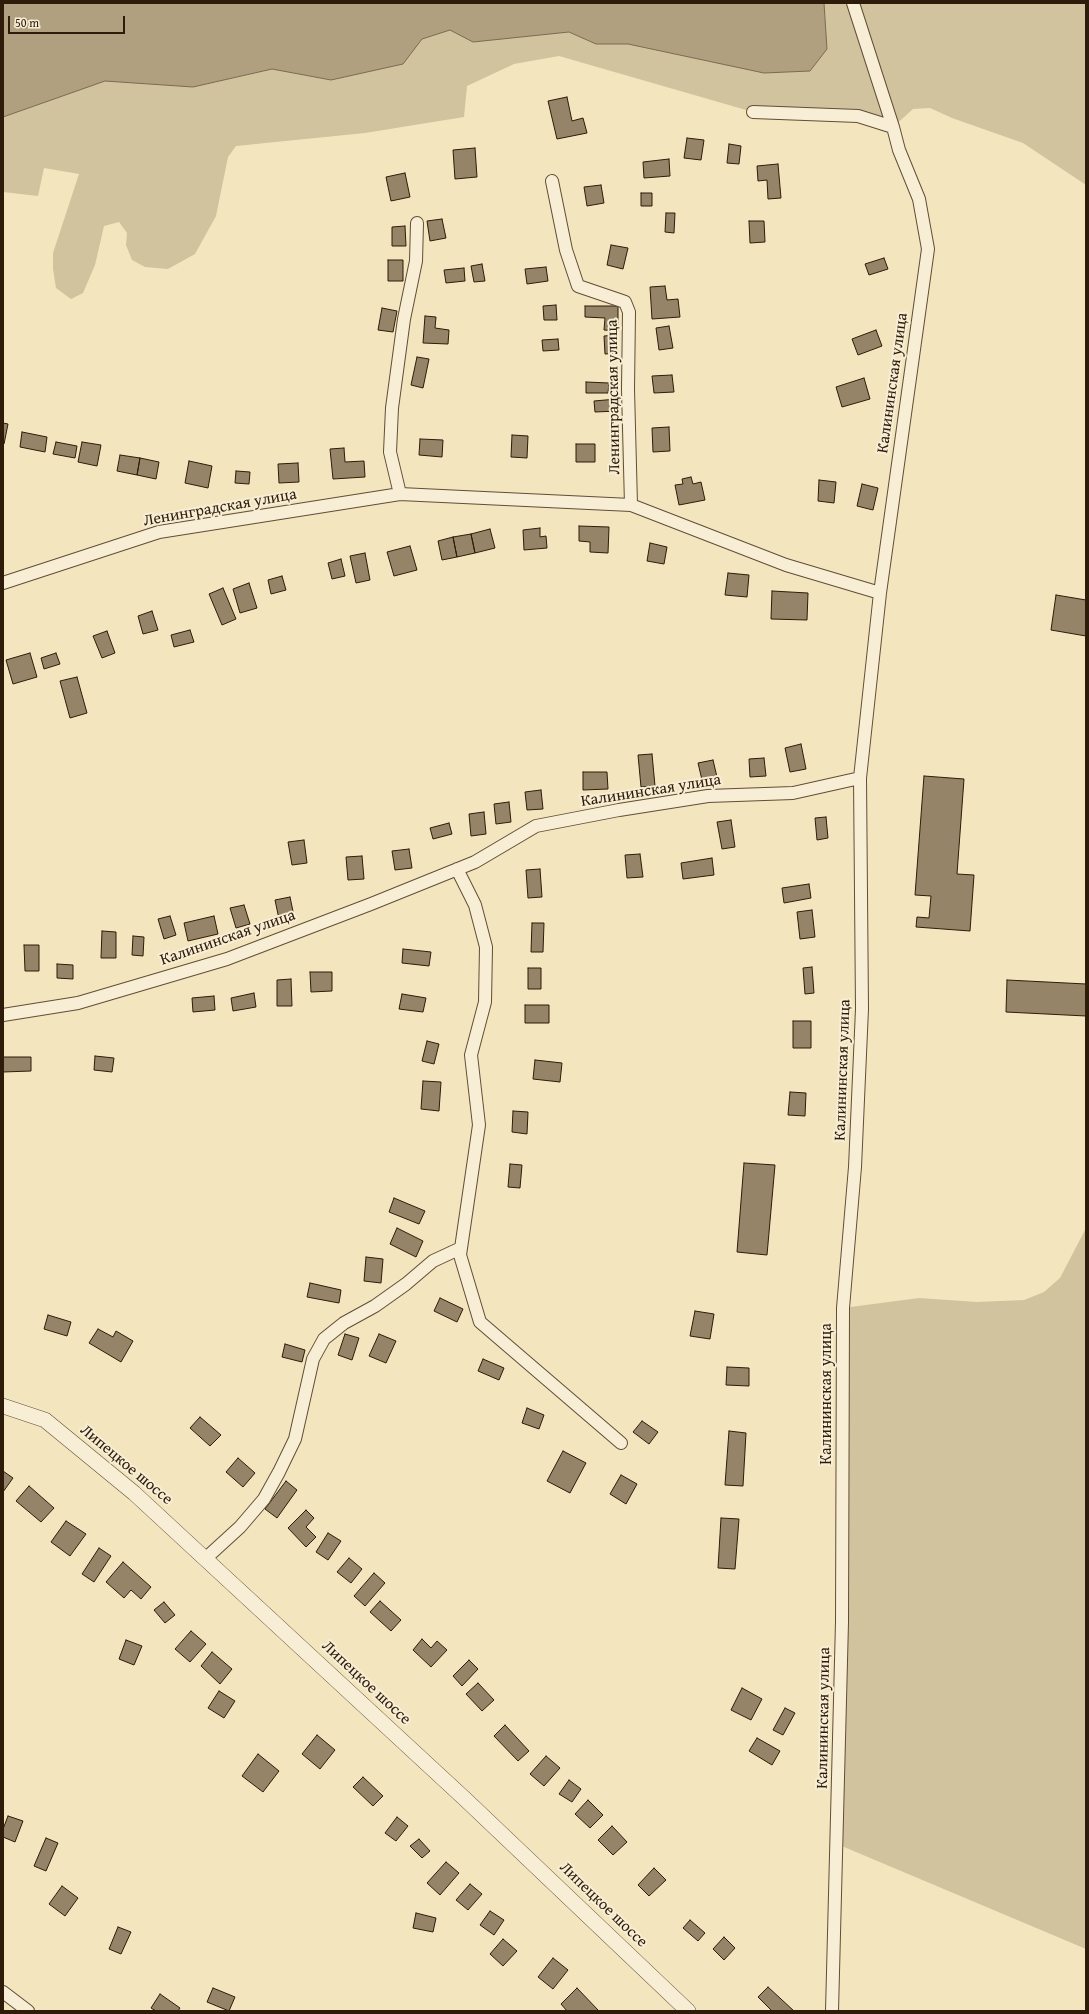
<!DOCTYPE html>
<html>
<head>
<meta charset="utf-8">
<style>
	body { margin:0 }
	#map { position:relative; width:1089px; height:2014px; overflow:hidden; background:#f3e5be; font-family:"Gentium Book Plus",serif }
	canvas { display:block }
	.frame { position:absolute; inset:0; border:4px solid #2f1b09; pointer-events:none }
	.scale { position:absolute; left:8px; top:16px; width:117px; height:18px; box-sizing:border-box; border:2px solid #2f1b09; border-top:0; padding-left:5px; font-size:12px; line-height:14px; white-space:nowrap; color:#2f1b09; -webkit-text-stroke:3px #f7eed5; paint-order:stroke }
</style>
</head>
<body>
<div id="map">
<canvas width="1089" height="2014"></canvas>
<div class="frame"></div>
<div class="scale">50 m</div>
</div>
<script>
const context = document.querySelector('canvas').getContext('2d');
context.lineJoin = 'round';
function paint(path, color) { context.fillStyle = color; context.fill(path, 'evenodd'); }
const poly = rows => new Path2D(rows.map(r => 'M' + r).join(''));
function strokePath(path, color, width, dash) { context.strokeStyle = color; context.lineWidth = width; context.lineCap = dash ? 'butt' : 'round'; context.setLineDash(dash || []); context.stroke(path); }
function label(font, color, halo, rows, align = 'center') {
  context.font = font + ' "Gentium Book Plus",serif'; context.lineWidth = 4; context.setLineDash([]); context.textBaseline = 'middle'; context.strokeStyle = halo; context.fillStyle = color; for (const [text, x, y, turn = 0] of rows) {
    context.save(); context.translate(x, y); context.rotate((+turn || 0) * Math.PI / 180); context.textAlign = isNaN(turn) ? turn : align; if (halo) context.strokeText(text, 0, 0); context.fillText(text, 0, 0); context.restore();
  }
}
paint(poly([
	[3,3,1086,3,1086,185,1023,143,952,118,930,108,913,109,893,127,858,116,753,112,559,56,514,64,467,86,464,117,365,133,236,146,228,157,216,216,195,254,168,269,145,267,132,260,126,245,127,233,119,222,104,226,95,265,83,293,71,299,56,288,53,269,53,253,79,174,44,168,38,196,3,192],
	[1086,1228,1086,1949,837,1844,843,1308,919,1298,977,1302,1024,1300,1044,1292,1060,1278]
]), '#d2c39f');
const water = poly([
	[3,3,824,3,827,49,810,71,764,73,628,44,596,44,569,32,473,42,450,30,422,39,403,64,331,80,272,69,193,87,105,81,3,117,3,3]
]);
paint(water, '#b0a080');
strokePath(water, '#7c6b50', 1);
const building = poly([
	[567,97,572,121,583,118,587,133,557,139,548,101,567,97],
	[687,138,704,140,701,160,684,158,687,138],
	[729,144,741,146,739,164,727,163,729,144],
	[475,148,477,177,455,179,453,150,475,148],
	[669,159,670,176,644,178,643,162,669,159],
	[778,164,781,198,768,199,767,180,758,181,757,166,778,164],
	[405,173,410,197,391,201,386,177,405,173],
	[601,185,604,203,587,206,584,187,601,185],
	[641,193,652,193,652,206,641,206,641,193],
	[666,213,675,213,674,233,665,232,666,213],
	[442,219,446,238,430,241,427,221,442,219],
	[749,221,764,221,765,242,750,243,749,221],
	[405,226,406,246,392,246,392,227,405,226],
	[611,245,628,248,623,269,607,265,611,245],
	[884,258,888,269,869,275,865,264,884,258],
	[388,260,403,260,403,281,388,281,388,260],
	[482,264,485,281,474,282,471,266,482,264],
	[546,267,548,281,527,284,525,269,546,267],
	[464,268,465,281,446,283,444,270,464,268],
	[665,286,667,300,678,299,680,317,652,319,650,287,665,286],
	[556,305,557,320,544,320,543,306,556,305],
	[585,306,618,306,618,331,604,330,605,318,585,317,585,306],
	[382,308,397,311,393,332,378,330,382,308],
	[425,316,436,317,435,328,449,330,448,344,423,343,425,316],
	[669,326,673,348,659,350,656,328,669,326],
	[876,330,882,346,858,355,852,339,876,330],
	[617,335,618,353,605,354,604,336,617,335],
	[558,339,559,350,543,351,542,340,558,339],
	[417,357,429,359,423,388,411,385,417,357],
	[672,375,674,392,654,393,652,376,672,375],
	[864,378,870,399,842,407,836,387,864,378],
	[586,382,609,383,608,393,586,393,586,382],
	[617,399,618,411,595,412,594,401,617,399],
	[3,423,8,424,4,444,3,444,3,423],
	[669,427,670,451,653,452,652,428,669,427],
	[22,432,47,437,45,452,20,447,22,432],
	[512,435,528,436,527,458,511,457,512,435],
	[420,439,443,440,442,457,419,455,420,439],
	[56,442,77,446,75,458,53,454,56,442],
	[82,442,101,445,97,466,78,462,82,442],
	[576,444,595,444,595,462,576,462,576,444],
	[344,448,345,462,364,461,365,477,333,479,330,449,344,448],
	[120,455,140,458,137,475,117,471,120,455],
	[140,458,159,462,156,479,137,475,140,458],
	[189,461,212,466,208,488,185,483,189,461],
	[298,463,299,482,279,483,278,464,298,463],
	[236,471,250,472,249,484,235,483,236,471],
	[691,477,693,484,701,482,705,500,679,505,675,485,683,484,682,479,691,477],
	[819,480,836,482,834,503,818,501,819,480],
	[862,484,878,488,873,510,857,506,862,484],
	[579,526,609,527,608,553,590,552,590,542,579,541,579,526],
	[540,528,540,537,546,536,547,548,524,550,523,530,540,528],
	[490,529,495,548,475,553,471,534,490,529],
	[471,534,475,553,457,557,453,537,471,534],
	[453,537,457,557,442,560,438,541,453,537],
	[650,543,667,547,664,564,647,561,650,543],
	[410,546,417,570,394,576,387,552,410,546],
	[365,553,370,580,356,583,350,556,365,553],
	[341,559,345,576,332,579,328,563,341,559],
	[728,573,749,575,747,597,725,595,728,573],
	[282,576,286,590,271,594,268,580,282,576],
	[249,583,257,608,240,613,233,589,249,583],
	[223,588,236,619,222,625,209,594,223,588],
	[772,591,808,593,807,620,771,619,772,591],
	[1056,595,1086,600,1086,636,1051,630,1056,595],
	[152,611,158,630,143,634,138,616,152,611],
	[190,630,194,642,174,647,171,635,190,630],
	[107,631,115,653,102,658,93,636,107,631],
	[30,653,37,677,13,684,6,660,30,653],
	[56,653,60,664,44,669,41,658,56,653],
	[77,677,87,713,70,718,60,681,77,677],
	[801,744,806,769,790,772,785,748,801,744],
	[652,754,655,786,641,787,638,755,652,754],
	[764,758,766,776,750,777,749,759,764,758],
	[713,760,717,777,702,780,698,763,713,760],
	[583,772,607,772,608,789,583,790,583,772],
	[924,776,964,779,957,874,974,875,970,931,916,927,917,917,929,918,931,896,915,895,924,776],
	[541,790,543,809,527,810,525,792,541,790],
	[509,802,511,822,496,824,494,804,509,802],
	[484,812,486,834,471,836,469,814,484,812],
	[826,817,828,838,817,840,815,818,826,817],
	[731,820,735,847,722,849,717,822,731,820],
	[449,823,452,834,433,839,430,828,449,823],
	[304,840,307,863,292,865,288,842,304,840],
	[409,849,412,868,395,870,392,851,409,849],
	[640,854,643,877,627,878,625,855,640,854],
	[362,856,364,879,348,880,346,857,362,856],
	[712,858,714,875,683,879,681,863,712,858],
	[540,869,542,897,528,898,526,870,540,869],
	[809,884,811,898,784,903,782,888,809,884],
	[290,897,294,916,279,919,275,900,290,897],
	[244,905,250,924,236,928,230,908,244,905],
	[812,910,815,937,800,939,797,912,812,910],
	[170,916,176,935,164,939,158,919,170,916],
	[214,916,218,934,188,941,184,923,214,916],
	[532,923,544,923,543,952,531,952,532,923],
	[102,931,116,932,116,958,101,958,102,931],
	[133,936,144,937,143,956,132,955,133,936],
	[24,945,39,945,39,971,25,971,24,945],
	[403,949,431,952,429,966,402,963,403,949],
	[57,964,73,965,73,979,57,978,57,964],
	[812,967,814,993,805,994,803,968,812,967],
	[528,968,541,968,541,989,528,989,528,968],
	[310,972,332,972,332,991,311,992,310,972],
	[291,979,292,1006,277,1006,277,980,291,979],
	[1007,980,1086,984,1086,1016,1006,1012,1007,980],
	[254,993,256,1007,233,1011,231,998,254,993],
	[402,994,426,998,423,1012,399,1009,402,994],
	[214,996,215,1010,193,1012,192,998,214,996],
	[525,1005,549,1005,549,1023,525,1023,525,1005],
	[793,1021,811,1021,811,1048,793,1048,793,1021],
	[427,1041,439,1044,434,1064,422,1061,427,1041],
	[95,1056,114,1058,112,1072,94,1070,95,1056],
	[3,1057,31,1057,31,1071,3,1072,3,1057],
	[535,1060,562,1063,560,1082,533,1079,535,1060],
	[423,1081,441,1082,439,1111,421,1109,423,1081],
	[790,1092,806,1093,805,1116,788,1115,790,1092],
	[513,1111,528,1112,527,1134,512,1132,513,1111],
	[744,1163,775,1165,767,1255,737,1252,744,1163],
	[510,1164,522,1165,520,1188,508,1187,510,1164],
	[394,1198,425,1211,419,1224,389,1212,394,1198],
	[397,1228,423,1241,416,1257,390,1244,397,1228],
	[366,1257,383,1259,381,1283,364,1281,366,1257],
	[310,1283,341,1290,339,1303,307,1297,310,1283],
	[440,1298,463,1309,457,1322,434,1311,440,1298],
	[695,1311,714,1314,710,1339,690,1336,695,1311],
	[48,1315,71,1322,67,1336,44,1329,48,1315],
	[98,1329,113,1337,116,1331,133,1341,121,1362,89,1343,98,1329],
	[345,1334,359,1338,352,1360,338,1355,345,1334],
	[379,1334,396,1341,386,1363,369,1356,379,1334],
	[285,1344,305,1350,302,1362,282,1357,285,1344],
	[483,1359,504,1368,499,1380,478,1371,483,1359],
	[727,1367,749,1368,749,1386,726,1385,727,1367],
	[527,1408,544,1415,539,1429,522,1423,527,1408],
	[200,1417,221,1435,210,1446,190,1428,200,1417],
	[642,1421,658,1432,649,1444,633,1432,642,1421],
	[729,1431,746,1433,743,1486,725,1485,729,1431],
	[563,1451,586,1463,570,1493,547,1481,563,1451],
	[238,1458,255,1473,243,1487,226,1472,238,1458],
	[3,1471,13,1478,3,1492,3,1471],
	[621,1475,637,1484,626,1504,610,1494,621,1475],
	[286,1481,297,1490,277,1518,265,1509,286,1481],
	[29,1486,54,1508,41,1522,16,1501,29,1486],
	[306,1510,314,1518,306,1527,316,1537,306,1547,288,1528,306,1510],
	[721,1518,739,1519,735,1569,718,1568,721,1518],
	[66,1521,86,1534,70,1556,51,1542,66,1521],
	[328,1533,341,1541,328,1560,316,1552,328,1533],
	[99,1548,111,1556,94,1582,82,1574,99,1548],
	[349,1558,362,1569,351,1583,337,1572,349,1558],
	[123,1562,151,1587,141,1599,131,1590,124,1598,106,1582,123,1562],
	[374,1573,385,1583,365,1606,354,1596,374,1573],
	[380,1601,401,1620,391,1631,370,1612,380,1601],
	[164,1602,175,1615,165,1623,154,1610,164,1602],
	[191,1631,206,1644,190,1662,175,1649,191,1631],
	[422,1639,431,1648,437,1641,447,1650,431,1667,413,1650,422,1639],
	[126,1640,142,1646,134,1665,119,1659,126,1640],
	[212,1652,232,1669,220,1684,201,1666,212,1652],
	[469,1660,478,1669,462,1686,453,1676,469,1660],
	[478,1683,494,1700,482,1711,466,1694,478,1683],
	[742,1688,762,1699,751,1720,731,1710,742,1688],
	[219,1691,235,1701,224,1718,208,1708,219,1691],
	[785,1708,795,1713,783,1735,773,1730,785,1708],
	[505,1725,529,1751,518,1761,494,1736,505,1725],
	[317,1735,335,1750,320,1769,302,1754,317,1735],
	[757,1738,780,1751,772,1765,749,1751,757,1738],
	[258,1754,279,1771,263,1792,242,1776,258,1754],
	[546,1756,560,1768,544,1786,530,1774,546,1756],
	[363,1777,383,1796,373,1806,353,1787,363,1777],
	[569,1780,581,1789,572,1802,559,1794,569,1780],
	[588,1800,603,1815,590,1828,575,1814,588,1800],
	[8,1816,23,1821,15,1842,3,1837,3,1829,8,1816],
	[397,1817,408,1826,396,1841,385,1833,397,1817],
	[612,1826,627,1842,613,1855,598,1840,612,1826],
	[46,1838,58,1843,46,1871,34,1866,46,1838],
	[419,1839,430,1851,422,1858,410,1846,419,1839],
	[446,1862,459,1873,440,1895,427,1883,446,1862],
	[654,1868,666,1880,649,1896,638,1885,654,1868],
	[470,1884,482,1894,468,1910,456,1900,470,1884],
	[62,1886,78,1898,65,1916,49,1904,62,1886],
	[490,1911,504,1920,494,1935,480,1925,490,1911],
	[416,1913,436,1918,433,1932,413,1928,416,1913],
	[690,1920,705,1933,698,1941,683,1928,690,1920],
	[118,1927,131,1932,121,1954,109,1949,118,1927],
	[724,1937,735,1948,724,1960,713,1949,724,1937],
	[503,1939,517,1951,503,1966,490,1954,503,1939],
	[553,1958,568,1970,553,1989,538,1977,553,1958],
	[768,1987,794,2011,772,2011,758,1997,768,1987],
	[213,1988,235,1997,229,2011,207,2002,213,1988],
	[577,1988,598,2010,596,2011,567,2011,561,2004,577,1988],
	[160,1994,180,2008,178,2011,156,2011,151,2008,160,1994]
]);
paint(building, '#958467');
strokePath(building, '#2f1b09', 1);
const minor = poly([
	[753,112,858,116,893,127],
	[552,181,566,250,578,286,625,302,629,312,628,389,631,505],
	[400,494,390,452,392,408,404,319,416,261,417,223],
	[3,583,159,532,400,494,631,505,786,565,880,593],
	[457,869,475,905,486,947,485,1002,471,1055,479,1125,460,1255,480,1322,621,1443],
	[3,1015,78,1003,227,959,371,904,475,862,536,826,619,810,708,796,793,793,860,778],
	[205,1559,240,1527,264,1499,279,1472,295,1439,313,1359,324,1339,344,1323,375,1306,406,1284,433,1261,461,1248],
	[3,1992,28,2011],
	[832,2011,842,1622,843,1308,855,1167,862,1009,860,778,880,593,928,249,919,199,899,150,893,127,853,3]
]);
const tertiary = poly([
	[3,1406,45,1420,134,1493,465,1799,688,2011]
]);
strokePath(minor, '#604e36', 14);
strokePath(tertiary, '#604e36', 16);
strokePath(minor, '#f7eed5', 12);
strokePath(tertiary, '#f7eed5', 15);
label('16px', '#2f1b09', '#f7eed5', [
	["Калининская улица",893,383,-82],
	["Ленинградская улица",614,397,-91],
	["Ленинградская улица",220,508,-10],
	["Калининская улица",651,791,-9],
	["Калининская улица",228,938,-19],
	["Калининская улица",843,1070,-88],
	["Калининская улица",827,1394,-90],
	["Липецкое шоссе",126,1465,40],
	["Липецкое шоссе",366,1683,43],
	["Калининская улица",824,1718,-89],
	["Липецкое шоссе",603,1905,44]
]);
</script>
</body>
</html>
